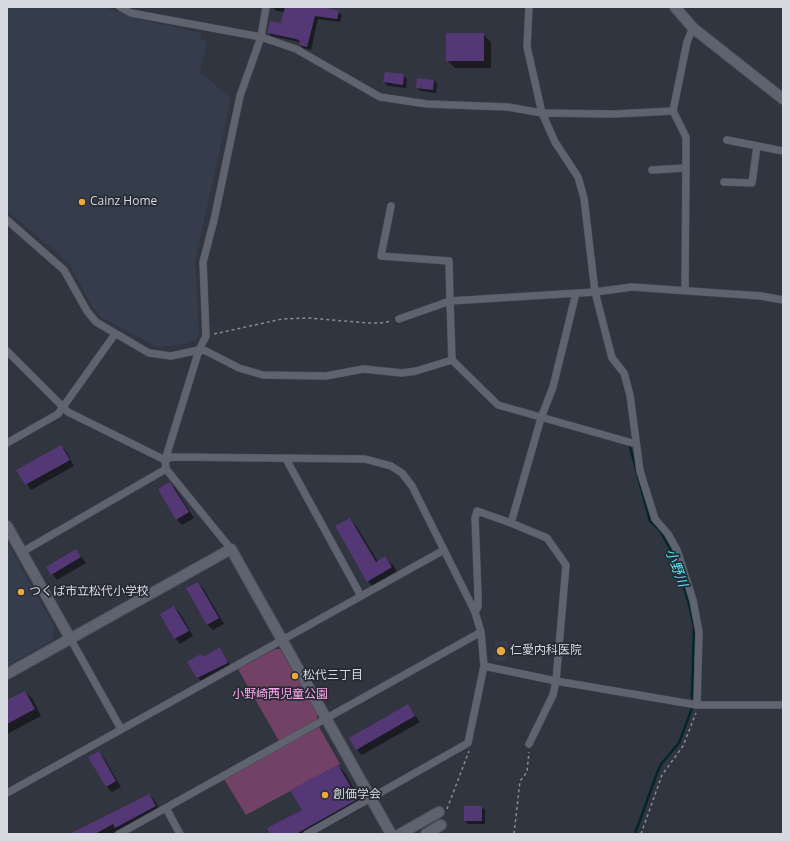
<!DOCTYPE html>
<html>
<head>
<meta charset="utf-8">
<style>
	body { margin:0 }
	#map { position:relative; width:790px; height:841px; overflow:hidden; background:#31353f; font-family:"Open Sans",sans-serif }
	canvas { display:block }
	.frame { position:absolute; inset:0; border:8px solid #d8dae1; pointer-events:none }
</style>
</head>
<body>
<div id="map">
<canvas width="790" height="841"></canvas>
<div class="frame"></div>
</div>
<script>
const context = document.querySelector('canvas').getContext('2d');
context.lineJoin = 'round';
function paint(path, color) { context.fillStyle = color; context.fill(path, 'evenodd'); }
const poly = rows => new Path2D(rows.map(r => 'M' + r).join(''));
function strokePath(path, color, width, dash) { context.strokeStyle = color; context.lineWidth = width; context.lineCap = dash ? 'butt' : 'round'; context.setLineDash(dash || []); context.stroke(path); }
function label(font, color, halo, rows, align = 'center') {
  context.font = font + ' "Open Sans","Noto Sans JP",sans-serif'; context.lineWidth = 3.5; context.setLineDash([]); context.textBaseline = 'middle'; context.strokeStyle = halo; context.fillStyle = color; for (const [text, x, y, turn = 0] of rows) {
    context.save(); context.translate(x, y); context.rotate((+turn || 0) * Math.PI / 180); context.textAlign = isNaN(turn) ? turn : align; if (halo) context.strokeText(text, 0, 0); context.fillText(text, 0, 0); context.restore();
  }
}
paint(poly([
	[7,7,104,7,142,20,202,33,200,39,207,42,200,72,231,98,195,262,199,333,196,340,176,346,157,347,101,317,91,305,69,263,7,211],
	[7,542,55,628,52,640,7,666],
	[495,641,508,641,506,661,494,661]
]), '#353c4c');
paint(poly([
	[275,649,280,649,317,714,317,719,279,741,238,669],
	[319,727,340,764,246,815,224,779]
]), '#714166');
paint(poly([
	[273,7,316,7,338,12,342,15,340,22,318,19,311,50,303,48,300,44,300,42,271,36,268,32,282,24,284,12,276,11],
	[483,34,491,42,491,68,455,68,447,60],
	[403,75,407,79,406,88,388,86,384,82],
	[434,80,437,84,436,93,421,91,417,88],
	[61,446,66,451,74,466,31,490,18,471],
	[170,483,175,488,194,518,182,525,176,519],
	[350,519,357,527,378,562,385,558,393,565,399,575,375,589,368,581],
	[76,550,86,563,57,580,52,574],
	[198,583,203,588,224,624,213,630,208,625],
	[174,607,180,613,193,636,180,644,175,638],
	[219,649,231,666,201,681,198,678,201,655,204,658],
	[25,692,32,698,41,716,7,734,7,701],
	[408,706,420,722,362,755,357,750],
	[98,752,104,758,121,787,112,792,107,787,90,757],
	[338,766,345,773,364,807,315,834,272,834,304,810],
	[149,795,155,801,161,812,121,833,118,830,111,834,71,834],
	[481,807,485,810,485,824,468,824,465,821]
]), '#0007');
strokePath(poly([
	[630,447,650,521,659,529,673,554,688,600,694,627,692,698],
	[635,834,657,773,661,764,679,743,692,708]
]), '#02272a', 2.5);
paint(poly([
	[285,7,324,7,339,11,337,19,315,16,307,47,299,45,300,41,296,39,267,33,270,21,281,23],
	[446,33,484,33,484,61,446,61],
	[385,72,404,74,403,85,383,82],
	[417,78,434,80,433,90,416,88],
	[61,445,70,460,25,485,16,470],
	[170,482,189,512,176,520,158,489],
	[350,518,376,562,385,556,392,567,367,582,335,526],
	[76,549,81,557,51,575,46,567],
	[198,582,219,618,207,625,186,588],
	[174,606,189,631,174,639,160,614],
	[220,647,228,663,197,678,187,662,201,654,203,657],
	[25,691,35,709,7,724,7,700],
	[408,704,415,716,356,750,349,738],
	[99,751,116,781,106,787,88,757],
	[338,765,358,799,296,834,270,834,267,828,302,810,290,790],
	[149,794,156,806,115,828,113,824,95,834,69,834],
	[464,806,482,806,482,821,464,821]
]), '#533875');
const street = poly([
	[120,7,131,13,261,37,296,49,380,97,427,104,508,107,542,113,614,114,673,111],
	[529,7,527,47,542,113,555,142,578,177,584,198,595,292,612,358,624,373,630,395,640,471,655,519,668,534,677,550,693,600,699,632,697,705],
	[727,140,783,151],
	[652,170,686,168,686,137,673,111,687,42,693,28],
	[724,182,752,183,757,146],
	[391,206,381,256,449,261,450,301,399,319],
	[7,220,64,270,87,311,96,322,149,353,171,356,199,350,206,351,239,368,263,375,326,376,363,369,402,373,416,371,452,360],
	[685,290,686,168],
	[7,351,68,412,165,460],
	[7,443,58,414,115,334],
	[636,444,498,405,452,360,450,301,595,292,632,287,761,296,783,300],
	[286,459,361,596],
	[165,460,172,457,365,459,391,466,402,473,412,486,475,612,481,632,484,666,468,743,307,834],
	[511,523,541,418,553,387,576,293],
	[231,549,166,469,165,460,199,350,206,336,203,262,214,220,240,96,261,37,266,7],
	[22,552,166,469],
	[475,612,478,607,478,595,475,518,477,511,511,523,547,538,566,565,556,681,553,695,529,744],
	[70,638,121,729],
	[484,666,556,681,697,705,783,705],
	[7,793,444,550],
	[166,808,180,834],
	[119,834,481,632]
]);
const secondary = poly([
	[675,7,693,28,783,99],
	[7,526,70,638],
	[7,674,231,549,391,834],
	[400,834,439,812],
	[426,834,441,825]
]);
strokePath(street, '#4e515a', 8);
strokePath(secondary, '#4e515a', 12);
strokePath(poly([
	[214,334,282,319,307,318,367,323,381,323,392,321],
	[447,809,469,751],
	[514,834,520,781,527,772,529,752],
	[641,834,662,775,683,746,696,713]
]), '#8a8c95', 1.5, [3, 3]);
strokePath(street, '#5e636f', 7);
strokePath(secondary, '#5e636f', 10);
for (const [x, y, r, color] of [
	[82,202,4,"#eba93a"],
	[21,592,4,"#eba93a"],
	[501,651,5,"#eba93a"],
	[295,676,4,"#eba93a"],
	[325,795,4,"#eba93a"]
]) { const dot = new Path2D(); dot.arc(x, y, r, 0, 2 * Math.PI); context.fillStyle = color; context.fill(dot); strokePath(dot, '#272b35', 1.5); }
label('12px', '#d8dae1', '#272b35', [
	["Cainz Home",90,202],
	["つくば市立松代小学校",29,592],
	["仁愛内科医院",510,651],
	["松代三丁目",303,676],
	["創価学会",333,795]
], 'left');
label('12px', '#ffa7ea', '#272b35', [
	["小野崎西児童公園",280,695]
]);
label('italic 13px', '#49eefa', '#272b35', [
	["小野川",676,568,69]
]);
</script>
</body>
</html>
